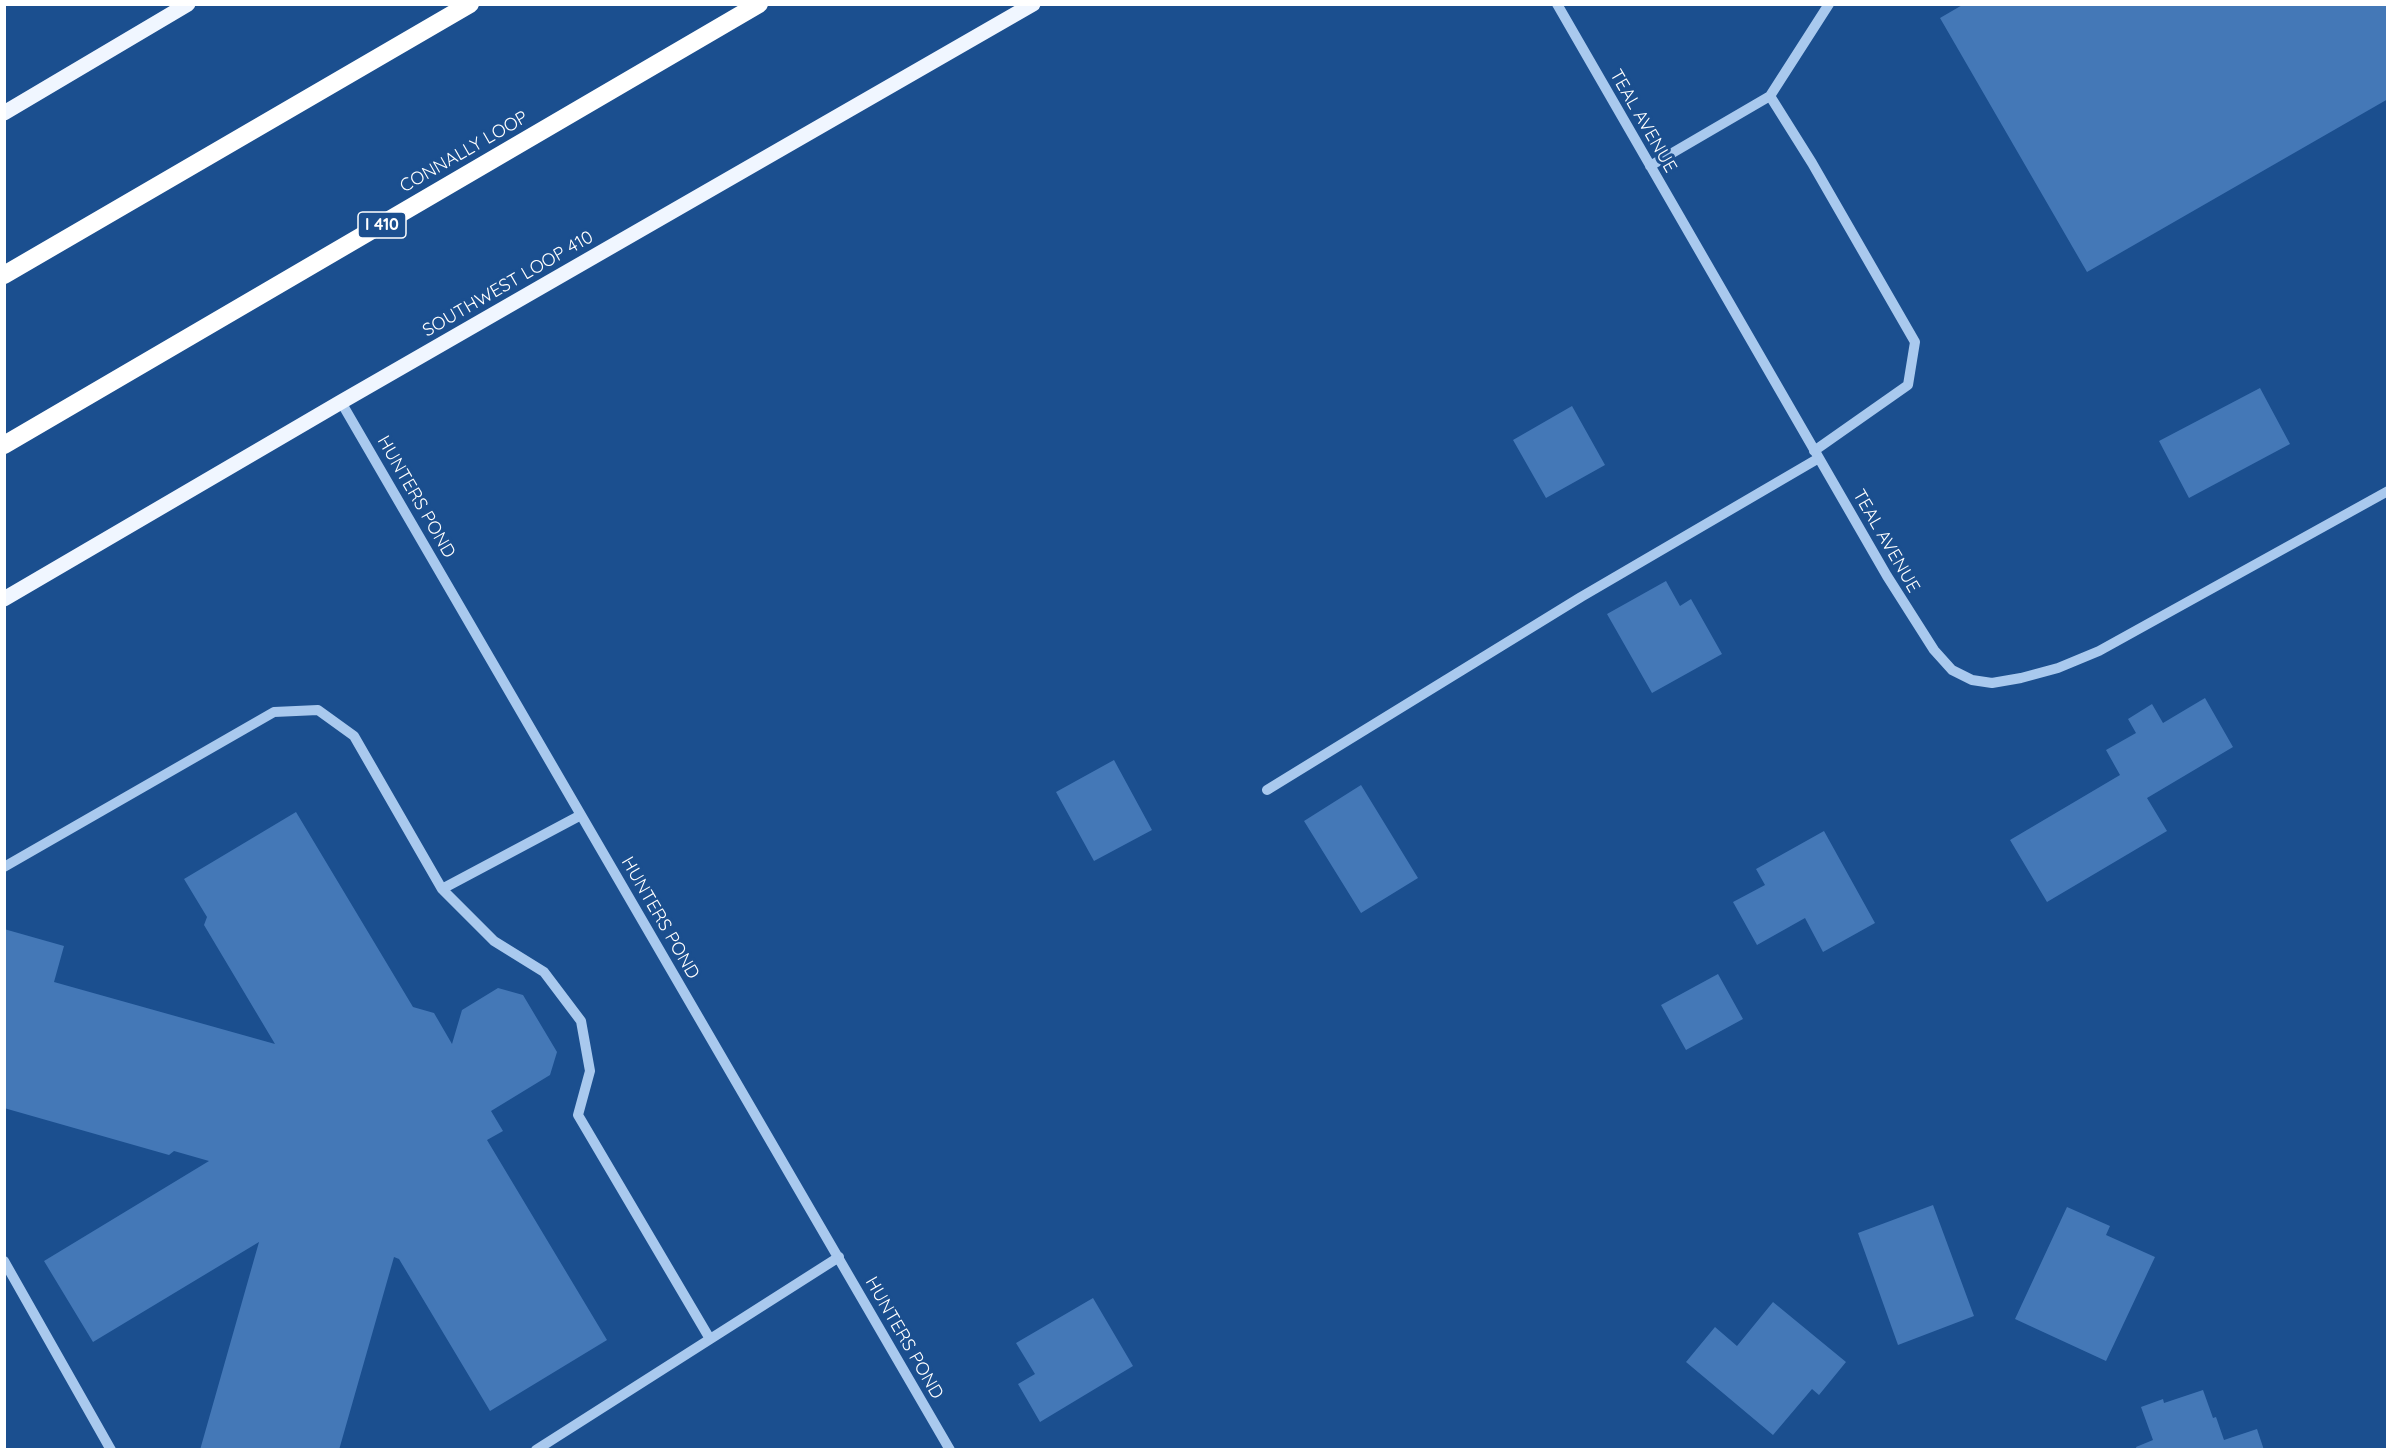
<!DOCTYPE html>
<html>
<head>
<meta charset="utf-8">
<style>
	body { margin:0 }
	#map { position:relative; width:2392px; height:1454px; overflow:hidden; background:#1b4f8f; font-family:Quicksand,sans-serif }
	canvas { display:block }
	.frame { position:absolute; inset:0; border:6px solid #fff; pointer-events:none }
</style>
</head>
<body>
<div id="map">
<canvas width="2392" height="1454"></canvas>
<div class="frame"></div>
</div>
<script>
const context = document.querySelector('canvas').getContext('2d');
context.lineJoin = 'round';
function paint(path, color) { context.fillStyle = color; context.fill(path, 'evenodd'); }
const poly = rows => new Path2D(rows.map(r => 'M' + r).join(''));
function strokePath(path, color, width, dash) { context.strokeStyle = color; context.lineWidth = width; context.lineCap = dash ? 'butt' : 'round'; context.setLineDash(dash || []); context.stroke(path); }
function label(font, color, halo, rows, align = 'center') {
  context.font = font + ' Quicksand,sans-serif'; context.lineWidth = 6; context.setLineDash([]); context.textBaseline = 'middle'; context.strokeStyle = halo; context.fillStyle = color; for (const [text, x, y, turn = 0] of rows) {
    context.save(); context.translate(x, y); context.rotate((+turn || 0) * Math.PI / 180); context.textAlign = isNaN(turn) ? turn : align; if (halo) context.strokeText(text, 0, 0); context.fillText(text, 0, 0); context.restore();
  }
}
paint(poly([
	[1964,4,2388,4,2388,99,2087,272,1940,18],
	[2260,388,2290,444,2189,498,2159,441],
	[1572,406,1605,465,1546,498,1513,440],
	[1666,581,1680,606,1691,599,1722,654,1652,693,1607,614],
	[2205,698,2233,747,2147,798,2167,831,2047,902,2010,840,2120,775,2106,750,2136,733,2128,719,2152,704,2163,723],
	[1114,760,1152,830,1094,861,1056,792],
	[1361,785,1418,878,1361,913,1304,821],
	[296,812,413,1007,434,1013,452,1044,462,1010,498,988,523,995,557,1052,550,1075,491,1111,503,1131,487,1140,607,1340,490,1411,399,1259,394,1257,339,1450,200,1450,259,1242,93,1342,44,1261,209,1161,174,1151,169,1155,4,1108,4,929,64,946,54,982,275,1044,204,925,207,917,184,879],
	[1824,831,1875,923,1823,952,1805,918,1757,945,1733,902,1765,885,1756,869],
	[1718,974,1743,1019,1686,1050,1661,1005],
	[1933,1205,1974,1316,1898,1345,1858,1233],
	[2067,1207,2110,1226,2106,1235,2155,1257,2106,1361,2015,1319],
	[1093,1298,1133,1366,1040,1422,1018,1384,1035,1374,1016,1343],
	[1773,1302,1846,1362,1819,1395,1812,1389,1773,1435,1686,1362,1715,1327,1737,1346],
	[2203,1390,2213,1418,2216,1417,2224,1440,2257,1429,2264,1450,2137,1450,2136,1447,2153,1440,2141,1407,2163,1399,2164,1403]
]), '#4478b7');
strokePath(poly([
	[1557,4,1887,576,1934,650,1952,670,1972,680,1992,683,2021,678,2058,668,2099,651,2388,491],
	[1770,96,1812,163,1915,342,1908,385,1814,451],
	[1650,166,1770,96,1829,4],
	[341,402,950,1450],
	[1267,790,1581,597,1819,458],
	[4,867,274,712,318,710,354,736,442,889,581,815],
	[442,889,494,941,544,972,581,1021,590,1071,578,1115,710,1339],
	[4,1261,111,1450],
	[536,1450,839,1257]
]), '#a9c9ee', 10);
strokePath(poly([
	[4,113,188,4],
	[4,599,341,402,1033,4]
]), '#f0f6ff', 15);
strokePath(poly([
	[4,275,470,4],
	[4,445,759,4]
]), '#fff', 18);
for (const [x, y, w] of [
	[382,225,48]
]) { const box = new Path2D(); box.roundRect(x - w / 2, y - 13, w, 26, 4.5); context.fillStyle = '#1b4f8f'; context.fill(box); strokePath(box, '#fff', 1.5); }
label('bold 16px', '#fff', null, [
	["I 410",382,225]
]);
label('18px', '#fff', '#1b4f8f', [
	["TEAL AVENUE",1643,121,60],
	["CONNALLY LOOP",464,152,-30],
	["SOUTHWEST LOOP 410",508,284,-30],
	["HUNTERS POND",416,497,60],
	["TEAL AVENUE",1886,541,60],
	["HUNTERS POND",660,918,60],
	["HUNTERS POND",904,1338,60]
]);
</script>
</body>
</html>
